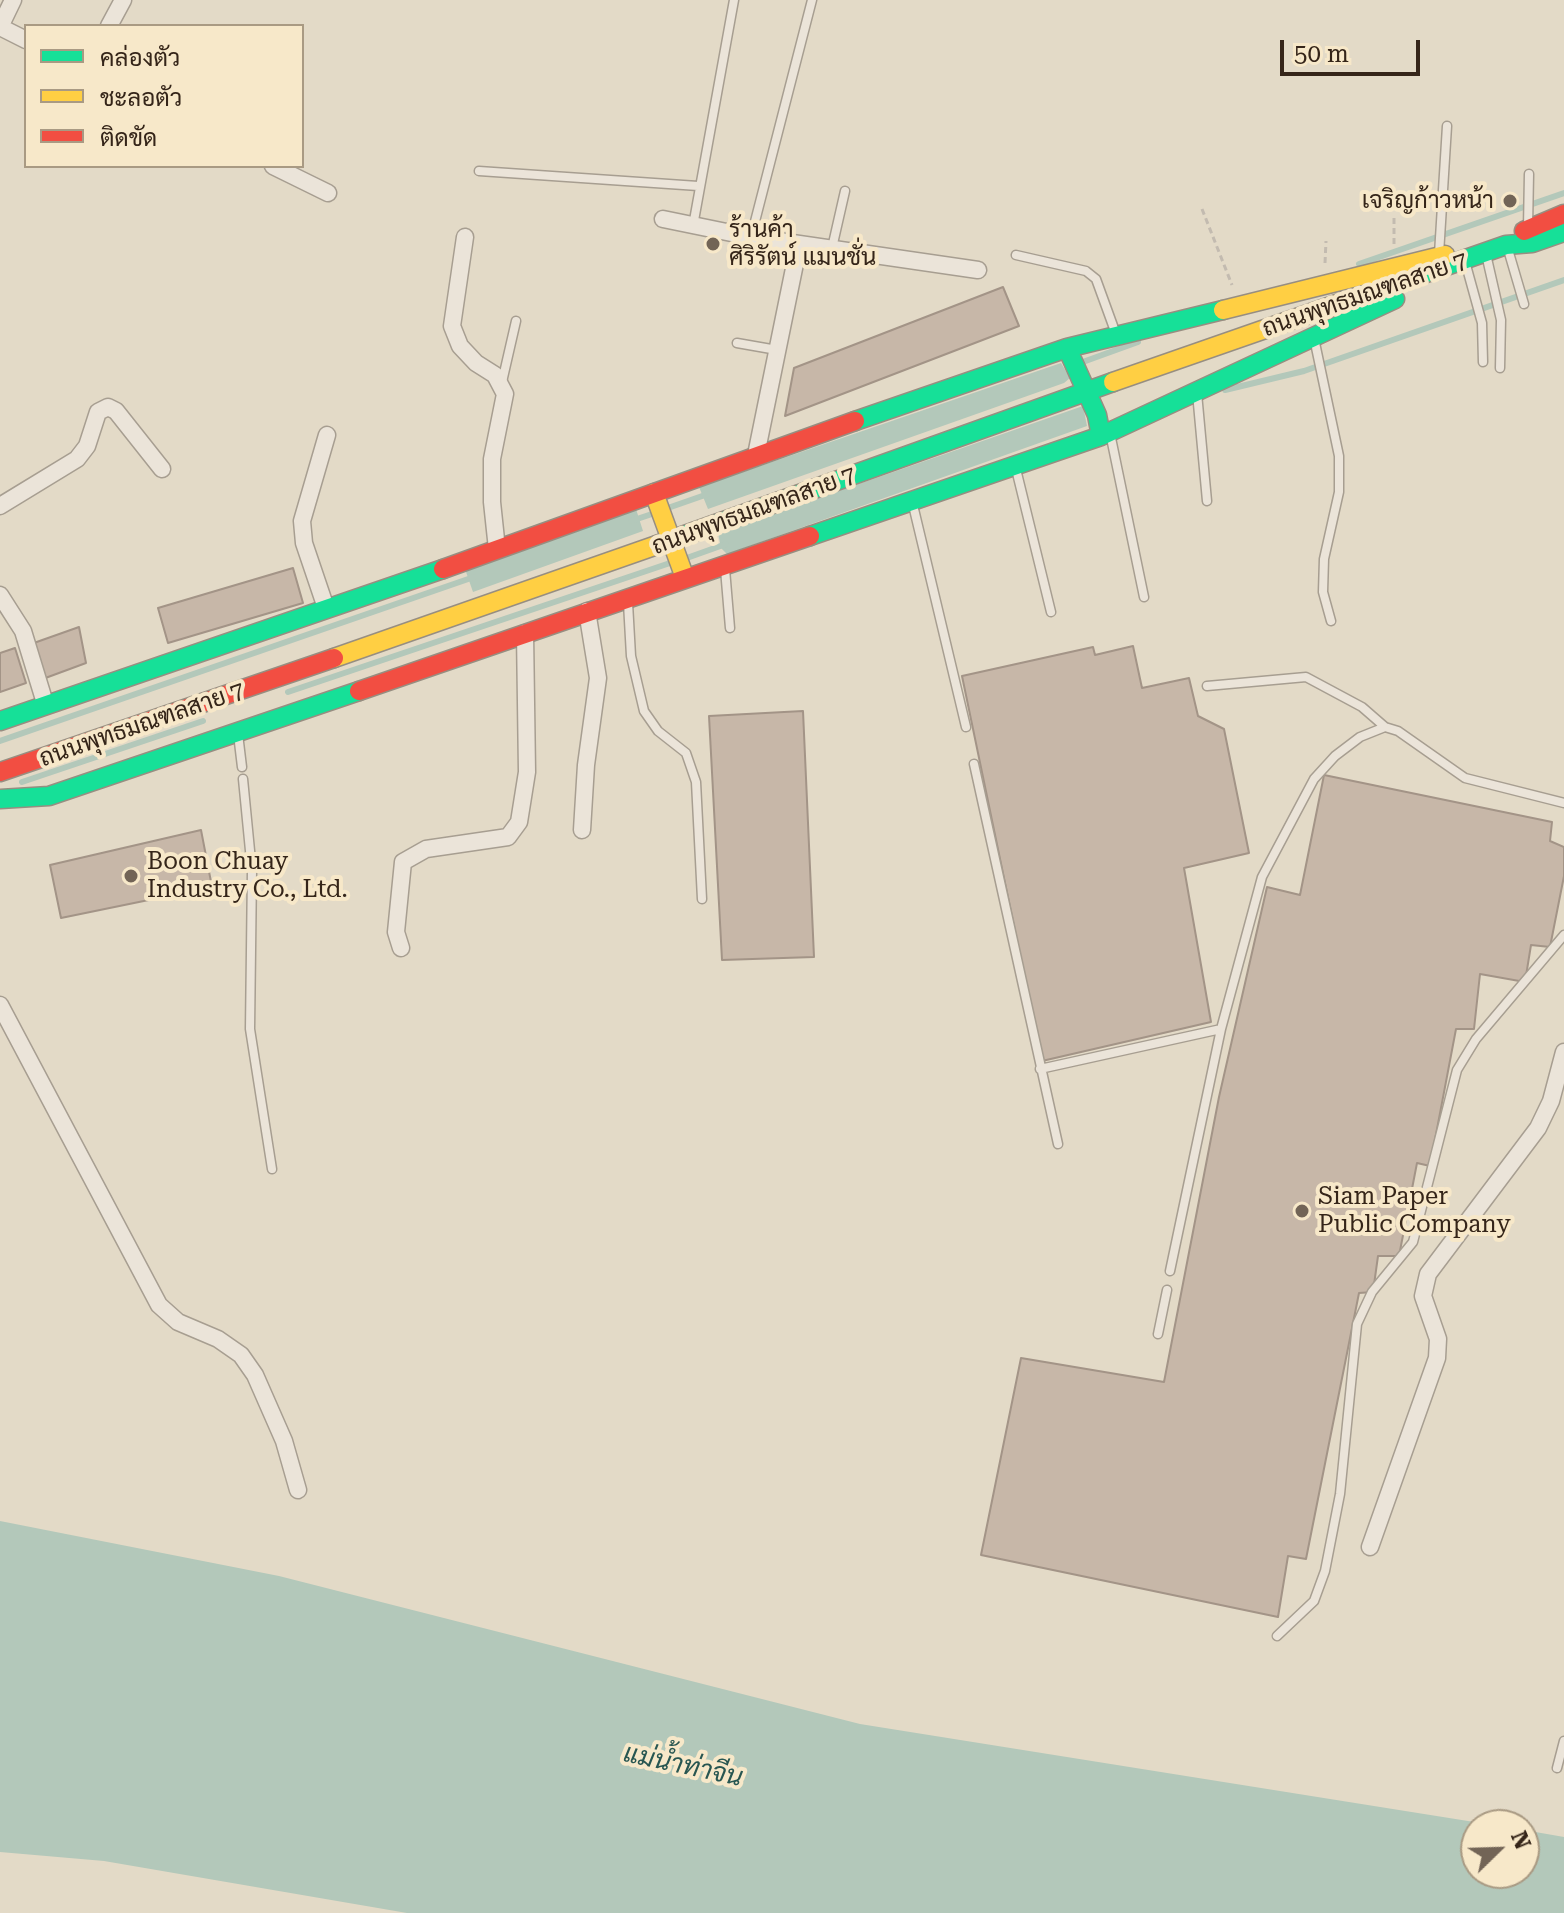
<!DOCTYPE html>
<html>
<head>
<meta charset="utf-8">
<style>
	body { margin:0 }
	#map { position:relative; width:1564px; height:1913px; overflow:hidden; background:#e3dac7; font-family:"Roboto Serif",Sarabun,serif }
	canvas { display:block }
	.legend { position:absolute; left:24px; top:24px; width:280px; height:144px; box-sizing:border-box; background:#f7e8c9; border:2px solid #a99a83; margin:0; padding:10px 14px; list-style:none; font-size:24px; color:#352519 }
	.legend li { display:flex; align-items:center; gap:16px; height:40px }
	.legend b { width:40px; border:2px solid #a99a83 }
	.north { position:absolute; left:1460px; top:1809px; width:80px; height:80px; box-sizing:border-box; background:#f7e8c9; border:2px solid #a99a83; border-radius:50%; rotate:67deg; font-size:22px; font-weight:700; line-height:32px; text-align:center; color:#352519 }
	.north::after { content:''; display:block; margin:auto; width:28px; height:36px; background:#726456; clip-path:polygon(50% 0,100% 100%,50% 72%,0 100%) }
	.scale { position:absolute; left:1280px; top:40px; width:140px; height:36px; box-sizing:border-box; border:4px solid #352519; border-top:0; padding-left:10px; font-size:24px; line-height:28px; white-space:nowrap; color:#352519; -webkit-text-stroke:6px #f7e8c9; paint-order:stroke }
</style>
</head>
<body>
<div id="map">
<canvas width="1564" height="1913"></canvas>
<ul class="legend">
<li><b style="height:10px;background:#16e098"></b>คล่องตัว</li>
<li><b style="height:10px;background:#ffcf43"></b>ชะลอตัว</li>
<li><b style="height:10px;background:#f24e42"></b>ติดขัด</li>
</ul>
<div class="north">N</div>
<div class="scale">50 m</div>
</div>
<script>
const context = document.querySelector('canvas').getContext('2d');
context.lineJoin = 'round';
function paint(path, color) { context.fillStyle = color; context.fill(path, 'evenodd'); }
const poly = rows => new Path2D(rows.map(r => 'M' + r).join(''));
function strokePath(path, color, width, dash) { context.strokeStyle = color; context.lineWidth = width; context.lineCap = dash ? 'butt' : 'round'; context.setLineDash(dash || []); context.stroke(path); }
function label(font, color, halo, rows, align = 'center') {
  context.font = font + ' "Roboto Serif",Sarabun,serif'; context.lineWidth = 8; context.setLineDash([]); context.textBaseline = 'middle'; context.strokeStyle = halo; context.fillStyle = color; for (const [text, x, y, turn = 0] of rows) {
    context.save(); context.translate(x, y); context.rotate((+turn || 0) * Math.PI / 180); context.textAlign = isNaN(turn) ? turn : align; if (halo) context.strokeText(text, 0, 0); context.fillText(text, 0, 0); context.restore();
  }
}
paint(poly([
	[1061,363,1070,378,1064,383,708,509,699,487],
	[1083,406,1087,426,727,554,721,548,718,533],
	[636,509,643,531,473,592,465,569],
	[0,1521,279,1576,860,1724,1493,1825,1476,1825,1476,1873,1524,1873,1524,1830,1564,1837,1564,1913,407,1913,104,1861,0,1852]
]), '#b3c8ba');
strokePath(poly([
	[1359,264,1564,193],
	[1080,363,1138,342],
	[1225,390,1304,371,1564,280],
	[665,509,708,494],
	[631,521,655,513],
	[684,559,726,544],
	[288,692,673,562],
	[0,741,474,577],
	[22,782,203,721]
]), '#b3c8ba', 6);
const building = poly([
	[1003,287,1019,326,785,416,794,368,1003,287],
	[293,568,303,603,168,643,158,608,293,568],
	[79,627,86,663,40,680,31,644,79,627],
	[1133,646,1142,688,1189,678,1198,716,1224,729,1249,853,1184,868,1211,1022,1042,1061,962,676,1093,647,1095,655,1133,646],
	[15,648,26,683,0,692,0,653,15,648],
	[803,711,814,957,722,960,709,716,803,711],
	[1324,775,1552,822,1550,841,1564,847,1564,876,1550,947,1531,945,1525,982,1480,974,1474,1029,1456,1029,1430,1166,1417,1163,1399,1256,1378,1256,1373,1292,1359,1293,1306,1559,1288,1556,1278,1617,981,1555,1021,1358,1164,1382,1219,1097,1267,887,1300,895,1324,775],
	[201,830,212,887,61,918,50,865,201,830]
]);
paint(building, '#c7b7a8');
strokePath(building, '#a39487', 2);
const lane = poly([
	[479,171,698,186],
	[693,226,734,0],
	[1528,227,1529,174],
	[751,237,812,0],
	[1507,246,1524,304],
	[832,248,845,191],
	[1439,254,1447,126],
	[1486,254,1501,320,1500,368],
	[1016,255,1086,271,1096,279,1116,334],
	[1466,265,1482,323,1483,362],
	[1314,338,1339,456,1339,492,1324,559,1323,592,1331,621],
	[737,343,777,350],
	[502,382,516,321],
	[1197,393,1207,501],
	[1110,433,1144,597],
	[1016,469,1051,612],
	[913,505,966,727],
	[725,569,730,628],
	[628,603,631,656,644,711,658,731,686,753,696,782,702,899],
	[1207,686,1306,677,1362,707,1385,727],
	[238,734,242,767],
	[974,764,1058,1144],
	[243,779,252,871,250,1029,272,1169],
	[1221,1029,1262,877,1314,779,1335,756,1360,737,1385,727,1398,731,1465,778,1564,803],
	[1040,1069,1221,1029,1170,1271],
	[1158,1334,1167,1290],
	[1277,1636,1314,1601,1325,1571,1340,1494,1357,1324,1372,1292,1413,1242,1457,1070,1476,1039,1564,935],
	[1557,1768,1564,1741]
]);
const street = poly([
	[109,26,123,0],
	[0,27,13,0],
	[0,27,26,40],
	[273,166,328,193],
	[663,219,751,237,978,270],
	[465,237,452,326,460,346,476,363,495,375,505,394,492,459,492,502,497,549],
	[756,455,799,244],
	[0,506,77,459,87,446,98,412,108,407,116,411,162,469],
	[0,595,23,631,45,703],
	[326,608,304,543,302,521,327,435],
	[582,830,586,765,598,678,587,611],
	[401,948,396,932,403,862,426,849,508,837,519,822,527,772,525,633],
	[0,1005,159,1305,178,1322,218,1339,241,1355,255,1375,284,1441,298,1490],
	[1370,1547,1437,1358,1438,1339,1423,1296,1428,1274,1538,1128,1551,1101,1564,1052]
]);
const fast = poly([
	[1403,281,1506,245,1532,243,1564,232],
	[1067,348,1097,415,1101,436],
	[855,421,1067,348,1223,310],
	[810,536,1101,436,1395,299],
	[657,545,1113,382],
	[0,721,443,569],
	[0,799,49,796,359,691]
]);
const slow = poly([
	[1223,310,1445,255],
	[1113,382,1403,281],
	[654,493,685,578],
	[334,658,657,545]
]);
const jam = poly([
	[1524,231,1564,214],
	[443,569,855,421],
	[359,691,810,536],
	[0,772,334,658]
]);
strokePath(lane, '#a79e91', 11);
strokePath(street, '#a79e91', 19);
strokePath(fast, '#978e81', 21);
strokePath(slow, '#978e81', 21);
strokePath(jam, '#978e81', 21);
strokePath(poly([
	[1202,209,1232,285],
	[1394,218,1394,245],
	[1325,263,1326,241]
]), '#c3bbb0', 3, [6, 4]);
strokePath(lane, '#ebe4d9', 8);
strokePath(street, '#ebe4d9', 16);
strokePath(fast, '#16e098', 18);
strokePath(slow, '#ffcf43', 18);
strokePath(jam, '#f24e42', 18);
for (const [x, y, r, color] of [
	[1510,201,8,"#726456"],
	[713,244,8,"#726456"],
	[131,876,8,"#726456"],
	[1302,1211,8,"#726456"]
]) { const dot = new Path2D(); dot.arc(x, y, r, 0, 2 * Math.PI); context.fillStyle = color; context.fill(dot); strokePath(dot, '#f7e8c9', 3); }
label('24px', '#352519', '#f7e8c9', [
	["เจริญก้าวหน้า",1494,201,"right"],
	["ร้านค้า",729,230],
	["ศิริรัตน์ แมนชั่น",729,258],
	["Boon Chuay",147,862],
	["Industry Co., Ltd.",147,890],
	["Siam Paper",1318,1197],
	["Public Company",1318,1225]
], 'left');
label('24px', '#352519', '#f7e8c9', [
	["ถนนพุทธมณฑลสาย 7",1365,295,-19],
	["ถนนพุทธมณฑลสาย 7",754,511,-20],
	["ถนนพุทธมณฑลสาย 7",142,725,-19]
]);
label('italic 26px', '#285651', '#f7e8c9', [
	["แม่น้ำท่าจีน",683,1766,12]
]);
</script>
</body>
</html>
